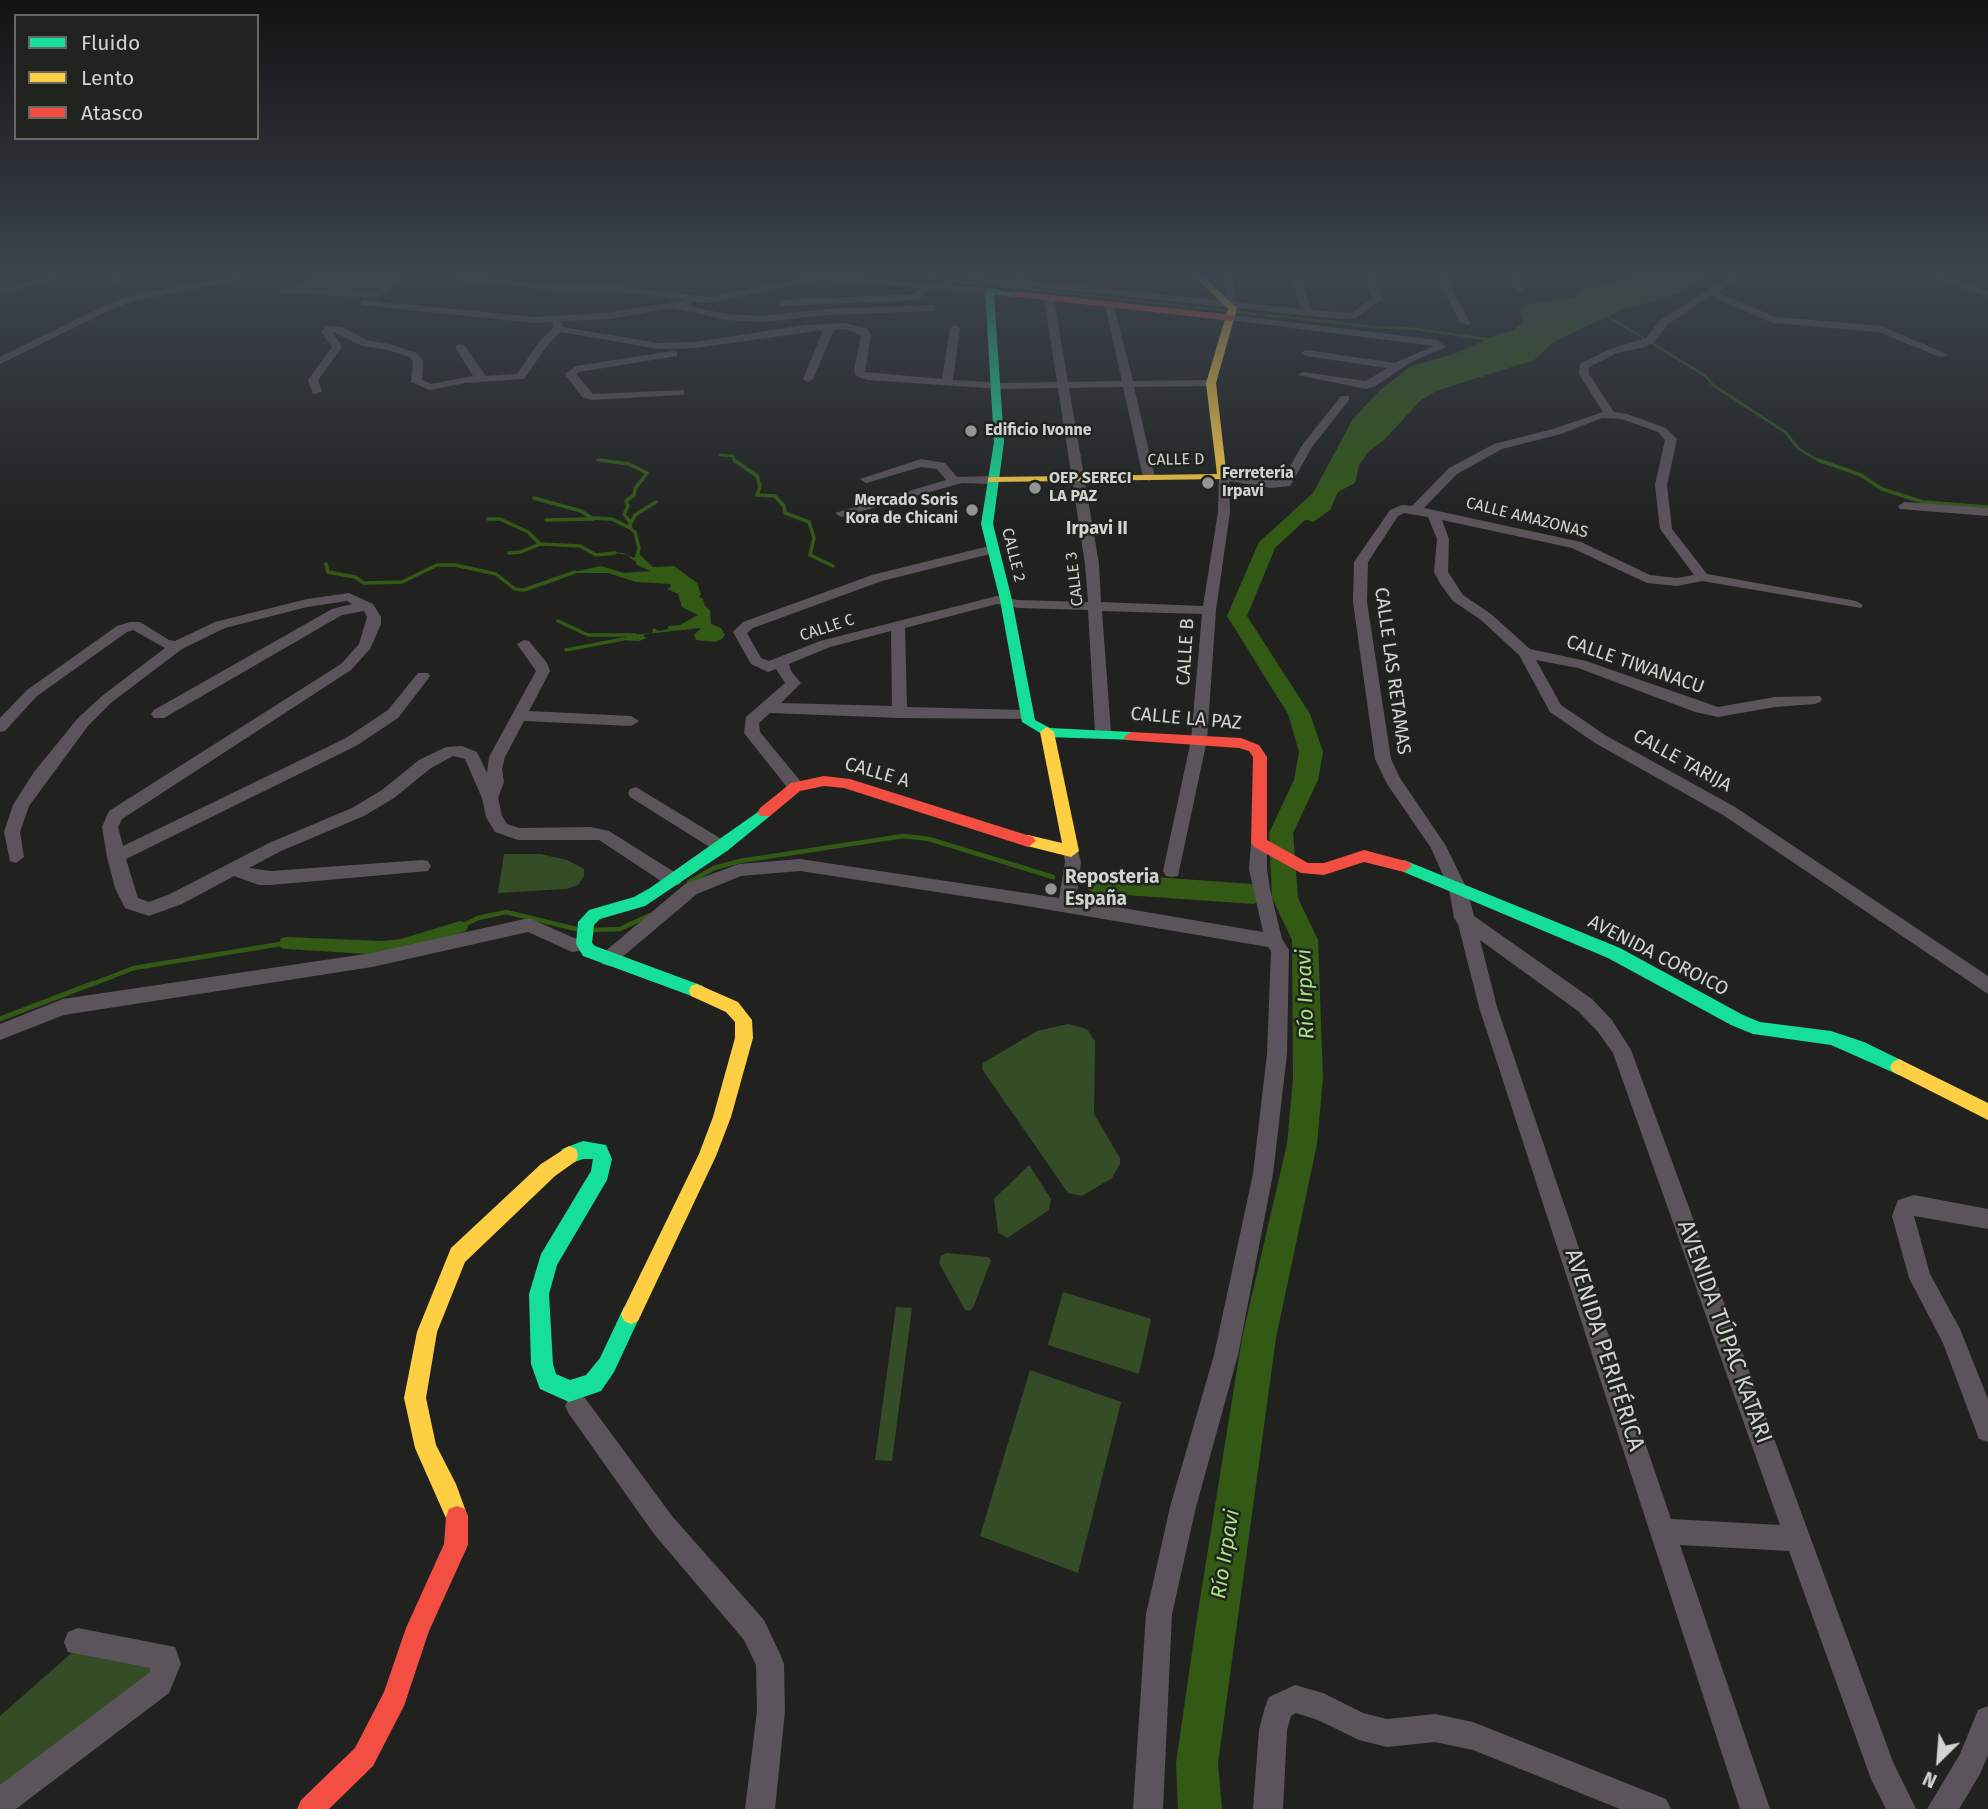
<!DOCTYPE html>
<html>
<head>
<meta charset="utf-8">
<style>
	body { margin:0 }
	#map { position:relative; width:1988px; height:1809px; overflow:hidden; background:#212220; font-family:"Fira Sans",sans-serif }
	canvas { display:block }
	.legend { position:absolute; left:14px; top:14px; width:245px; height:126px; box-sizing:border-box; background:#21231f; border:2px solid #676966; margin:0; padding:9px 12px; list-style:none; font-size:21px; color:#d1d3d0 }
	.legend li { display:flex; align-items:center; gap:14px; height:35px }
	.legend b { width:35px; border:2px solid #676966 }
	.north { position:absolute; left:1904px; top:1725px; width:70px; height:70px; -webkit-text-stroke:5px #21231f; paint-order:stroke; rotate:205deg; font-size:19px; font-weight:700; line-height:28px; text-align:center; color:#d1d3d0 }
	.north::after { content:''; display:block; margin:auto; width:24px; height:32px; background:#d1d3d0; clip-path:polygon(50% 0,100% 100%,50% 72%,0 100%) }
</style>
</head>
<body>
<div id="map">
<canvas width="1988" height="1809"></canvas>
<ul class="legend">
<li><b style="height:9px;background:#16e098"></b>Fluido</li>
<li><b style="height:9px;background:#ffcf43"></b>Lento</li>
<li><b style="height:9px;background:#f24e42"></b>Atasco</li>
</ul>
<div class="north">N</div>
</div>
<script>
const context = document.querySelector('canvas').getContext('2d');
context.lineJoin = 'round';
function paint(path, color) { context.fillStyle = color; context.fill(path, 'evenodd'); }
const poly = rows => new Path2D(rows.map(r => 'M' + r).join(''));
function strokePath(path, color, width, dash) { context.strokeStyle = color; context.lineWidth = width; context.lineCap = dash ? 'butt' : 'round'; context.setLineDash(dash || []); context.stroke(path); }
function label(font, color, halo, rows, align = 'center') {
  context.font = font + ' "Fira Sans",sans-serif'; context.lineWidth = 5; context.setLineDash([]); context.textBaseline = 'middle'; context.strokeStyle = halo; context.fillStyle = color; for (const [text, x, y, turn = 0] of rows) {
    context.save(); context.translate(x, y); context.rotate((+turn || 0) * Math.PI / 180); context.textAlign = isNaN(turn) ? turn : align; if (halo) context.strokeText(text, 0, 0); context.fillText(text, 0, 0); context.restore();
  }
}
paint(poly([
	[308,277,397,277,375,293,291,289],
	[504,854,540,854,567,860,584,869,584,876,578,885,566,889,498,893],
	[1068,1024,1087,1029,1095,1041,1094,1114,1120,1158,1120,1164,1112,1178,1082,1196,1068,1193,982,1069,983,1063,1037,1031],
	[1029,1165,1051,1199,1049,1210,1007,1238,998,1232,994,1199],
	[946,1253,988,1257,991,1260,973,1308,969,1311,965,1310,939,1263,941,1256],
	[1063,1292,1151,1319,1139,1374,1048,1345],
	[896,1307,912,1308,892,1461,875,1460],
	[1030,1370,1121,1402,1078,1573,980,1536],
	[76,1649,151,1659,151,1676,0,1786,0,1716]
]), '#354d27');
paint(poly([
	[1637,277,1705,277,1677,294,1621,310,1555,341,1534,360,1436,391,1421,400,1384,440,1368,452,1359,465,1355,483,1338,492,1330,510,1313,522,1290,514,1313,493,1353,419,1378,392,1411,366,1454,354,1498,334,1512,331,1523,322,1519,314,1521,305,1577,297,1583,289],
	[611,552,623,553,634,558,638,553,653,567,674,566,697,583,701,594,699,597,703,599,705,606,710,610,711,624,721,628,725,635,722,639,715,642,696,640,694,635,701,628,646,634,643,636,647,638,639,641,619,640,631,635,652,633,653,628,659,631,668,629,668,626,680,625,698,615,682,607,678,594,667,589,671,587,670,584,636,582,608,573,570,573,601,566,624,573,650,571,637,565,636,562,627,555]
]), '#325a15');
strokePath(poly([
	[919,277,1375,327,1417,329,1492,340],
	[0,284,20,277],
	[1604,314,1704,375,1713,385,1785,432,1799,449,1821,462],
	[720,455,733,456,735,462],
	[597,460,614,462]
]), '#325a15', 2.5);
strokePath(poly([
	[600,460,629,464,647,473,635,489,634,495,626,501,628,506,624,514,630,522,630,528,635,532,639,548,637,557],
	[734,460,757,476,760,486,757,495,775,496,784,506,785,513,809,522,814,538,810,555,833,566],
	[1818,460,1861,475,1882,489,1923,502,1988,507],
	[534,498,581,511,592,518,612,519,630,528],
	[488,519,500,519,528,532,540,544,580,546,596,555,615,553],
	[546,520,593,519],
	[631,523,635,515,656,502],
	[509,553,521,552,540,544],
	[326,564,328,572,355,577,364,583,402,582,437,565,455,565,496,574,515,589,524,590,575,572],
	[558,621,588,635,635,635],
	[566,650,623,639]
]), '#325a15', 3.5);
strokePath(poly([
	[689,882,714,868,740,861,903,836,929,839,1053,877],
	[460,927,478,918,506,912,576,929],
	[592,930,620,929,650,915],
	[90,985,134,968,287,943]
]), '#325a15', 4.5);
strokePath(poly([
	[0,1019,94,983]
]), '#325a15', 5);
paint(poly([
	[460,921,466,923,468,927,466,931,401,953,383,955,287,949,281,948,279,943,281,938,287,937,383,941,401,939,460,921]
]), '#325a15');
paint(poly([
	[1324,488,1330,489,1333,493,1330,497,1275,548,1247,616,1310,714,1323,752,1318,780,1293,833,1298,898,1318,940,1323,1078,1317,1144,1276,1338,1218,1763,1222,1809,1178,1809,1176,1763,1197,1618,1242,1338,1287,1144,1293,1078,1292,940,1272,898,1269,833,1294,780,1299,752,1288,714,1227,616,1259,542,1318,489,1324,488],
	[1097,873,1253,884,1262,887,1266,894,1262,901,1253,904,1097,893,1088,890,1084,883,1088,876,1097,873]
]), '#325a15');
paint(poly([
	[48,277,64,277,0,294,0,288,48,277],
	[102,277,130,277,112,282,102,277],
	[234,277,254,277,138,300,114,308,0,364,0,357,108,304,136,294,234,277],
	[398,277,409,277,379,297,281,294,276,291,281,288,377,291,398,277],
	[453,277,482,277,567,286,608,285,708,297,807,277,852,277,989,288,992,289,992,293,930,289,917,300,782,306,777,303,782,300,914,294,920,288,820,280,708,303,689,301,692,303,688,306,727,314,763,316,825,309,933,305,938,308,933,311,825,315,763,322,727,320,673,308,608,319,561,321,563,327,659,343,696,342,805,325,845,323,868,329,871,335,865,372,942,379,950,328,955,325,960,328,953,380,1001,383,1057,382,1044,298,1049,295,1054,298,1068,382,1122,381,1105,305,1113,303,1133,381,1211,380,1216,383,1211,386,1134,387,1155,477,1149,481,1143,477,1123,387,1069,388,1099,564,1101,602,1203,606,1218,512,1219,474,1282,480,1303,444,1341,396,1349,396,1349,400,1312,447,1290,486,1271,488,1229,481,1230,512,1216,610,1207,740,1178,876,1172,877,1166,876,1163,871,1191,740,1202,614,1102,611,1111,733,1103,738,1095,733,1088,610,1018,608,997,604,905,628,907,707,1026,710,1034,715,1031,719,900,718,770,713,759,723,760,732,802,783,804,787,796,793,790,791,744,733,746,717,785,683,776,669,768,672,751,664,733,632,743,622,872,575,993,545,998,546,998,552,882,581,753,628,747,633,761,658,769,661,820,641,997,596,1018,600,1088,602,1085,564,1058,388,1001,389,868,380,856,376,854,370,861,335,845,329,834,330,813,379,808,382,803,379,823,330,696,348,659,349,560,332,547,346,524,379,465,383,430,390,411,382,413,361,409,357,388,350,362,346,332,331,342,347,318,380,322,392,313,394,308,380,332,347,321,332,326,326,342,327,369,341,390,344,417,353,423,361,422,380,431,384,473,376,455,347,460,344,464,345,486,376,517,374,539,342,553,328,552,322,534,323,364,305,361,304,361,300,534,317,608,313,686,300,608,291,567,292,458,280,453,277],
	[891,631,892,706,781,703,801,683,791,671,789,664,830,647,891,631],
	[962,277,1012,279,1024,277,1026,280,1226,301,1224,277,1234,277,1236,302,1301,309,1291,277,1301,277,1311,310,1351,313,1372,298,1364,277,1374,277,1382,299,1356,318,1342,319,967,280,962,277],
	[1437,277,1447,277,1470,323,1469,325,1460,323,1437,277],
	[1508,277,1518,277,1523,291,1517,291,1508,277],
	[1729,277,1740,277,1717,292,1775,317,1881,326,1949,355,1940,357,1879,332,1773,323,1711,296,1668,324,1654,342,1645,347,1617,353,1589,367,1589,374,1614,412,1627,414,1666,428,1677,439,1667,485,1672,529,1707,574,1856,601,1863,605,1861,608,1702,581,1677,586,1647,583,1572,548,1442,520,1449,539,1448,572,1463,595,1491,614,1530,649,1586,661,1718,707,1775,697,1820,696,1822,699,1820,702,1815,704,1775,707,1718,717,1695,712,1578,668,1536,660,1561,705,1605,735,1735,807,1988,976,1988,994,1723,815,1595,743,1550,712,1519,655,1481,620,1453,601,1441,585,1434,572,1437,539,1428,517,1404,513,1398,516,1368,562,1367,602,1391,759,1400,778,1446,846,1467,889,1474,916,1592,999,1612,1020,1631,1050,1893,1762,1916,1809,1886,1809,1871,1779,1789,1551,1680,1545,1770,1809,1740,1809,1479,1007,1458,924,1454,918,1449,889,1431,848,1387,784,1375,759,1353,602,1354,562,1390,510,1402,505,1412,506,1449,468,1494,444,1553,429,1603,412,1579,374,1580,364,1610,349,1646,338,1660,320,1729,277],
	[1602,418,1622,419,1658,432,1665,440,1655,485,1660,529,1694,575,1677,578,1650,575,1581,542,1424,508,1457,474,1502,449,1561,434,1602,418],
	[1480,940,1578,1011,1598,1032,1613,1053,1780,1525,1671,1519,1497,1007,1480,940],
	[1931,277,1945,277,1988,291,1988,297,1931,277],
	[1232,315,1437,340,1446,347,1411,362,1374,387,1366,389,1298,375,1303,372,1366,381,1387,368,1306,356,1301,353,1306,350,1395,363,1434,346,1229,320,1229,316,1232,315],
	[673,351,677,352,677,356,579,372,576,374,593,394,684,390,684,394,680,395,592,400,582,397,565,374,576,366,673,351],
	[921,459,945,463,957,477,992,476,998,480,992,484,962,483,841,517,835,513,946,480,937,469,921,467,866,483,860,479,921,459],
	[1904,502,1988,508,1988,516,1900,509,1898,506,1904,502],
	[349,593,373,604,381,617,381,624,370,649,351,670,122,819,118,827,123,846,346,738,388,710,418,673,428,673,430,676,428,679,398,718,356,746,126,859,138,898,149,902,170,894,269,843,352,808,382,790,419,760,446,747,462,746,477,752,487,773,489,757,536,671,517,644,524,640,529,641,547,663,550,671,529,711,631,716,639,721,631,726,524,721,505,757,502,769,504,782,498,798,502,816,507,824,519,828,591,827,609,831,679,875,682,880,679,885,667,885,599,840,518,840,495,832,486,817,482,798,465,759,453,756,431,768,394,798,364,816,281,851,249,868,271,871,422,860,428,861,431,866,428,871,271,885,259,885,234,876,182,904,149,916,125,908,115,888,107,857,102,827,109,811,341,664,359,644,367,617,364,611,342,615,164,718,154,718,151,714,154,710,332,609,352,604,347,601,307,607,225,628,182,649,112,702,88,726,29,806,20,832,24,857,16,863,10,861,4,832,13,805,34,772,78,718,102,696,165,648,133,630,127,632,37,696,5,731,0,732,0,718,27,690,117,626,130,622,140,622,169,640,175,641,215,622,307,599,349,593],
	[636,787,728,843,730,847,728,851,716,851,630,797,628,793,630,789,636,787],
	[1259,837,1267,843,1267,869,1270,889,1282,939,1289,950,1287,1054,1273,1174,1238,1355,1196,1507,1172,1614,1163,1809,1133,1809,1146,1614,1170,1507,1214,1355,1253,1174,1267,1054,1271,951,1268,947,1021,905,800,871,741,876,697,894,614,964,608,966,602,964,599,959,602,954,685,884,739,864,800,859,1059,898,1065,862,1063,851,1071,845,1077,847,1081,862,1076,900,1263,932,1249,869,1251,843,1259,837],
	[529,918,574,938,590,939,593,944,590,949,572,952,528,932,372,967,64,1015,0,1040,0,1024,63,999,372,953,529,918],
	[1914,1195,1988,1209,1988,1229,1914,1216,1930,1274,1960,1329,1988,1399,1988,1442,1979,1439,1943,1343,1909,1278,1892,1216,1898,1200,1914,1195],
	[577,1394,585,1398,672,1516,764,1620,780,1654,784,1664,785,1711,775,1809,745,1809,757,1711,756,1665,744,1640,654,1534,569,1414,565,1406,569,1398,577,1394],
	[78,1628,175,1647,181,1664,169,1693,16,1809,0,1809,0,1785,149,1673,151,1668,68,1652,64,1642,68,1632,78,1628],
	[1295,1685,1323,1693,1363,1713,1387,1719,1435,1714,1473,1722,1666,1799,1671,1809,1620,1809,1473,1750,1435,1742,1387,1747,1359,1740,1318,1720,1296,1713,1291,1716,1287,1730,1283,1809,1253,1809,1259,1730,1265,1707,1269,1697,1295,1685],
	[1988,1706,1988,1755,1980,1774,1959,1809,1927,1809,1960,1754,1978,1710,1988,1706]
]), '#5c545b');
paint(poly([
	[989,288,1018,294,1014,297,994,294,1004,442,993,524,1012,600,1035,720,1050,728,1131,732,1138,737,1136,740,1047,737,1022,722,1000,600,981,524,994,442,985,291,989,288],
	[765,807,772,812,770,816,727,851,645,906,600,919,594,925,592,943,595,946,703,986,705,991,703,996,697,998,583,956,576,944,578,922,589,910,634,897,650,888,765,807],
	[1404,860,1620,948,1743,1015,1760,1022,1831,1031,1864,1042,1905,1062,1908,1067,1905,1072,1899,1075,1831,1045,1753,1034,1731,1025,1608,958,1399,870,1396,866,1404,860],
	[583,1141,606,1145,612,1159,607,1180,557,1265,549,1294,553,1364,556,1374,570,1380,586,1375,600,1358,624,1307,631,1304,638,1307,641,1314,614,1372,601,1391,569,1402,540,1389,537,1381,531,1364,529,1294,541,1254,591,1171,593,1159,583,1159,569,1164,562,1161,560,1155,562,1149,583,1141]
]), '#16e098');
paint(poly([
	[1195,277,1204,277,1237,308,1216,383,1227,479,988,482,988,478,992,477,1217,474,1206,383,1228,309,1195,277],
	[1047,727,1054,732,1079,851,1071,857,1023,845,1020,841,1028,835,1062,843,1040,732,1047,727],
	[697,984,738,1002,752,1020,753,1038,731,1117,716,1156,638,1321,631,1324,624,1321,621,1314,699,1154,713,1117,735,1038,735,1022,726,1012,691,996,689,991,691,986,697,984],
	[1899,1059,1988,1103,1988,1120,1893,1072,1890,1067,1893,1062,1899,1059],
	[569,1146,576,1149,578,1155,576,1161,555,1176,465,1262,437,1332,426,1398,436,1445,456,1484,468,1517,465,1525,457,1528,449,1525,415,1448,404,1398,417,1332,451,1248,541,1164,569,1146]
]), '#ffcf43');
paint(poly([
	[1014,291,1232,315,1236,318,1232,321,1011,296,1011,292,1014,291],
	[1131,732,1241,738,1259,745,1267,757,1267,840,1308,863,1324,863,1364,850,1409,862,1412,866,1404,872,1364,862,1324,875,1301,873,1254,847,1251,843,1253,757,1249,751,1239,748,1126,740,1124,737,1131,732],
	[824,776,850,779,1033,837,1036,841,1028,847,844,788,824,786,800,791,770,816,760,816,758,812,760,808,791,783,824,776],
	[457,1506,465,1509,468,1517,468,1545,429,1631,404,1706,373,1766,329,1809,297,1809,301,1800,355,1748,384,1692,406,1628,444,1544,446,1517,449,1509,457,1506]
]), '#f24e42');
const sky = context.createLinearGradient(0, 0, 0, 530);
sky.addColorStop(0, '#121312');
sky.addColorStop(0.52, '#3d444e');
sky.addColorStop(1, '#3d444e00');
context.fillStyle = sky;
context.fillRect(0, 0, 1988, 530);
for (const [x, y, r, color] of [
	[971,431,7,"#939592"],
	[1208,483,7,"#939592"],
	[1035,488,7,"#939592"],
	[972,510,7,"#939592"],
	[1051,889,7,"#939592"]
]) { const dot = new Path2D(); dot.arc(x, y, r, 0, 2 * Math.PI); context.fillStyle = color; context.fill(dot); strokePath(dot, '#21231f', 2.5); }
label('bold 16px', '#d1d3d0', '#21231f', [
	["Edificio Ivonne",985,431],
	["Ferretería",1222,474],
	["Irpavi",1222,492],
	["OEP SERECI",1049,479],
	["LA PAZ",1049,497],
	["Mercado Soris",958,501,"right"],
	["Kora de Chicani",958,519,"right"]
], 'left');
label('16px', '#d1d3d0', '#21231f', [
	["CALLE D",1176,460,-1],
	["CALLE AMAZONAS",1527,518,14],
	["CALLE 2",1013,555,76],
	["CALLE 3",1075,579,-97],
	["CALLE C",827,628,-18]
]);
label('bold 18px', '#d2d6d0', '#21231f', [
	["Irpavi II",1097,529]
]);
label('19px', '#d1d3d0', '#21231f', [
	["CALLE B",1186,652,-86],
	["CALLE TIWANACU",1635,665,19],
	["CALLE LAS RETAMAS",1392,671,82],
	["CALLE LA PAZ",1186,719,5],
	["CALLE TARIJA",1682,761,29],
	["CALLE A",877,773,16],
	["AVENIDA COROICO",1658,956,27]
]);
label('bold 19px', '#d1d3d0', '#21231f', [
	["Reposteria",1065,878],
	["España",1065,900]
], 'left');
label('italic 21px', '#a5e582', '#21231f', [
	["Río Irpavi",1306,994,-92],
	["Río Irpavi",1226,1554,-81]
]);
label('23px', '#d1d3d0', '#21231f', [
	["AVENIDA TÚPAC KATARI",1724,1332,70],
	["AVENIDA PERIFÉRICA",1604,1350,72]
]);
</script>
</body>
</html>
